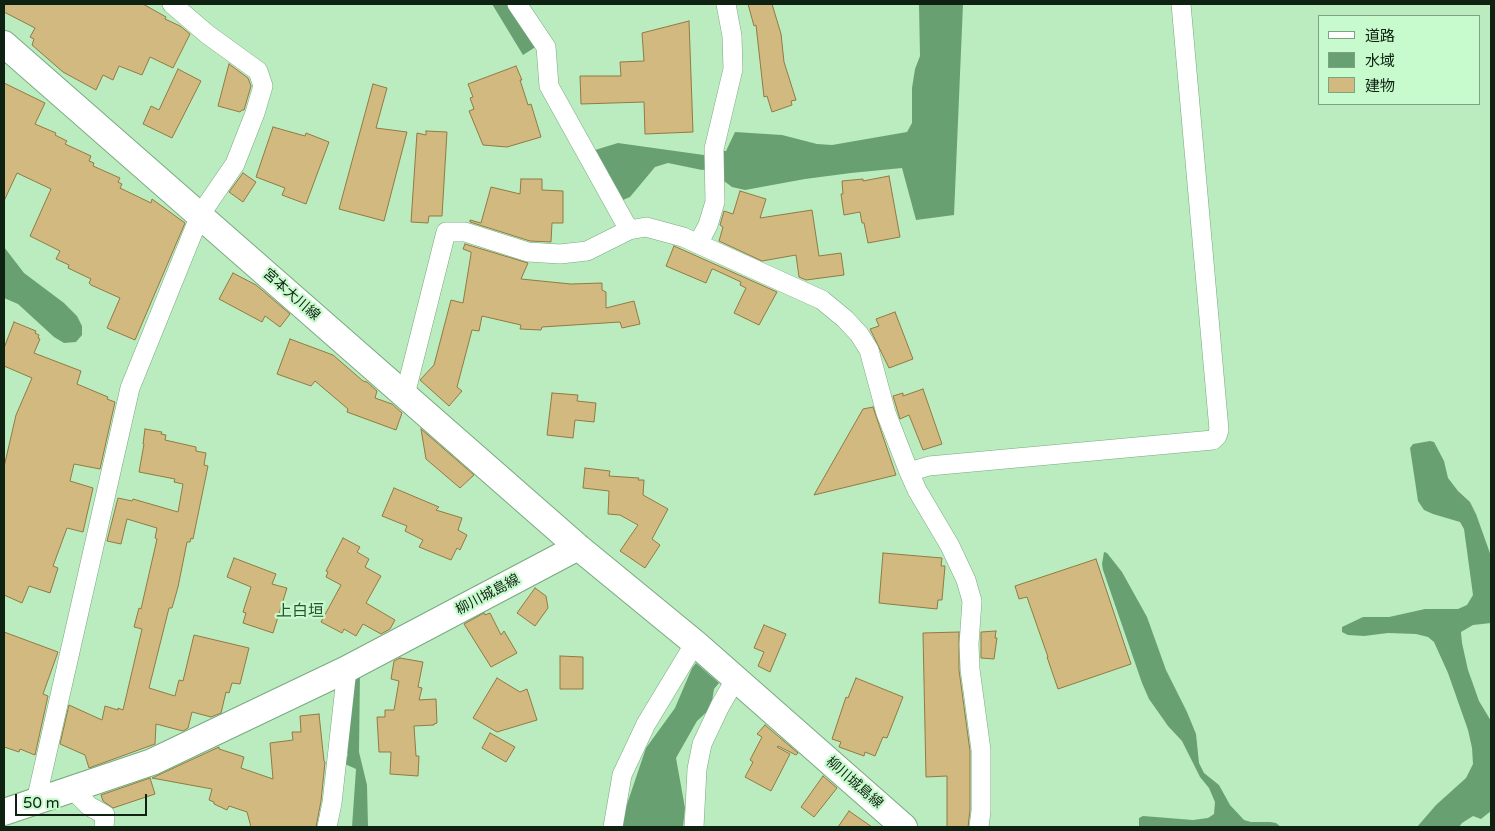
<!DOCTYPE html>
<html>
<head>
<meta charset="utf-8">
<style>
	body { margin:0 }
	#map { position:relative; width:1495px; height:831px; overflow:hidden; background:#baecc0; font-family:"Varela Round","Noto Sans JP",sans-serif }
	canvas { display:block }
	.frame { position:absolute; inset:0; border:5px solid #0f2212; pointer-events:none }
	.legend { position:absolute; left:1318px; top:15px; width:162px; height:90px; box-sizing:border-box; background:#c7facc; border:1px solid #7da482; margin:0; padding:6px 9px; list-style:none; font-size:15px; color:#0f2212 }
	.legend li { display:flex; align-items:center; gap:10px; height:25px }
	.legend b { width:25px; border:1px solid #7da482 }
	.scale { position:absolute; left:15px; top:794px; width:132px; height:22px; box-sizing:border-box; border:2px solid #0f2212; border-top:0; padding-left:6px; font-size:15px; line-height:18px; white-space:nowrap; color:#0f2212; -webkit-text-stroke:4px #c7facc; paint-order:stroke }
</style>
</head>
<body>
<div id="map">
<canvas width="1495" height="831"></canvas>
<div class="frame"></div>
<ul class="legend">
<li><b style="height:6px;background:#fff"></b>道路</li>
<li><b style="height:14px;background:#69a071"></b>水域</li>
<li><b style="height:14px;background:#d1b97f"></b>建物</li>
</ul>
<div class="scale">50 m</div>
</div>
<script>
const context = document.querySelector('canvas').getContext('2d');
context.lineJoin = 'round';
function paint(path, color) { context.fillStyle = color; context.fill(path, 'evenodd'); }
const poly = rows => new Path2D(rows.map(r => 'M' + r).join(''));
function strokePath(path, color, width, dash) { context.strokeStyle = color; context.lineWidth = width; context.lineCap = dash ? 'butt' : 'round'; context.setLineDash(dash || []); context.stroke(path); }
function label(font, color, halo, rows, align = 'center') {
  context.font = font + ' "Varela Round","Noto Sans JP",sans-serif'; context.lineWidth = 4.5; context.setLineDash([]); context.textBaseline = 'middle'; context.strokeStyle = halo; context.fillStyle = color; for (const [text, x, y, turn = 0] of rows) {
    context.save(); context.translate(x, y); context.rotate((+turn || 0) * Math.PI / 180); context.textAlign = isNaN(turn) ? turn : align; if (halo) context.strokeText(text, 0, 0); context.fillText(text, 0, 0); context.restore();
  }
}
paint(poly([
	[492,4,509,4,537,46,523,55],
	[919,4,963,4,954,215,916,220,902,168,851,173,805,179,745,190,732,187,708,169,702,170,668,163,655,167,630,197,623,200,595,150,618,143,718,157,719,151,726,151,735,132,782,135,817,144,832,145,907,132,912,123,912,88,915,69,920,56],
	[4,247,24,273,64,303,77,316,82,326,82,335,76,342,64,343,54,337,18,304,4,298],
	[1430,441,1434,442,1444,461,1448,478,1458,491,1470,502,1476,514,1491,556,1491,623,1473,625,1461,632,1462,643,1468,670,1479,701,1491,721,1491,811,1481,819,1473,816,1462,823,1459,827,1417,827,1436,805,1466,778,1473,764,1472,748,1468,730,1448,673,1434,642,1428,637,1416,634,1388,633,1364,636,1348,635,1342,632,1342,627,1363,617,1389,617,1425,609,1458,609,1467,605,1473,595,1464,529,1460,522,1433,514,1424,510,1418,501,1410,448,1413,444],
	[1104,552,1107,553,1122,572,1147,617,1166,670,1187,712,1196,734,1199,763,1204,773,1219,785,1230,805,1244,820,1251,822,1270,822,1276,823,1281,827,1139,827,1139,818,1143,816,1193,820,1208,818,1214,814,1215,802,1209,788,1200,777,1182,741,1168,726,1149,699,1142,683,1103,570,1102,564],
	[696,663,719,683,714,689,711,708,697,721,676,758,685,808,683,827,621,827,622,819,646,748,675,708,692,668],
	[360,673,359,752,367,785,368,827,352,827,356,769,345,764,348,754,345,750,355,674]
]), '#69a071');
const building = poly([
	[4,4,143,4,166,17,165,19,180,26,190,34,173,68,150,57,142,75,119,66,113,80,103,75,96,90,63,72,32,45,34,39,30,37,35,28,4,12,4,4],
	[748,4,772,4,781,34,784,62,796,100,791,101,792,105,772,112,767,96,764,97,756,25,754,26,748,4],
	[689,21,693,132,645,134,644,102,581,104,580,76,621,76,620,62,644,61,642,33,689,21],
	[229,64,248,78,251,86,244,110,242,110,240,112,218,106,229,64],
	[516,66,522,80,520,80,528,105,531,104,541,137,507,147,483,145,469,111,474,109,470,98,473,97,468,84,516,66],
	[178,69,201,81,172,138,143,124,151,106,159,110,178,69],
	[4,83,45,103,35,124,56,133,55,135,67,141,65,144,91,156,89,161,94,163,93,166,120,178,118,182,122,184,120,188,151,203,152,199,185,223,135,340,107,328,120,298,91,285,89,283,91,279,68,268,69,265,56,259,60,251,30,236,51,189,17,173,4,201,4,83],
	[373,84,387,88,376,128,407,132,384,221,339,209,373,84],
	[273,127,305,136,306,133,329,142,306,204,282,195,285,188,256,177,273,127],
	[426,131,447,132,442,216,429,216,428,223,411,222,417,133,426,135,426,131],
	[243,173,256,182,243,202,229,192,243,173],
	[889,176,900,237,868,243,864,223,862,223,860,212,844,215,841,194,843,194,842,181,863,179,863,181,889,176],
	[521,179,542,179,542,190,563,191,563,223,552,223,551,242,530,241,470,222,470,220,481,223,491,187,520,194,521,179],
	[740,191,766,199,760,218,812,210,819,256,841,253,844,275,806,280,799,277,796,255,762,261,719,241,723,227,720,225,724,211,733,214,740,191],
	[465,244,528,263,521,279,571,284,602,283,602,290,606,292,606,308,634,301,640,324,622,328,620,322,542,327,541,330,520,329,521,325,482,316,479,331,472,330,457,387,462,391,449,406,420,380,434,365,451,300,463,303,471,254,471,252,463,249,465,244],
	[674,246,777,292,759,325,734,313,746,288,740,285,741,282,713,269,712,269,706,283,666,266,674,246],
	[233,273,256,285,290,314,280,327,265,316,262,322,219,299,233,273],
	[895,312,913,359,889,368,870,329,879,326,876,319,895,312],
	[14,322,36,331,35,333,39,335,38,338,40,339,34,353,81,371,77,384,108,397,107,399,115,402,100,469,74,464,70,481,93,488,83,532,67,528,53,566,58,568,50,593,29,586,22,603,4,595,4,467,16,415,32,378,4,366,4,348,14,322],
	[290,339,333,355,363,381,367,382,377,391,375,398,392,404,402,413,396,430,347,412,348,409,315,381,311,386,277,374,290,339],
	[923,389,942,444,923,450,909,415,900,419,893,396,903,393,903,396,923,389],
	[552,393,578,395,577,401,596,403,594,422,575,420,573,438,547,435,552,393],
	[873,407,896,475,814,495,863,409,873,407],
	[145,429,162,432,161,434,166,435,165,440,196,447,196,451,206,453,204,465,208,466,193,539,191,538,190,542,187,542,178,587,172,608,169,608,149,688,175,696,179,680,183,681,194,635,249,648,240,684,232,683,229,693,226,692,221,713,211,717,192,712,188,728,183,731,156,724,155,744,89,768,85,755,60,744,69,705,102,720,105,706,118,710,118,708,123,710,142,629,134,627,139,608,141,609,157,539,155,538,157,528,127,519,121,544,107,541,118,498,132,501,133,499,178,512,183,484,174,482,175,479,139,472,144,444,143,444,145,429],
	[421,429,474,475,460,488,426,459,421,429],
	[585,468,610,471,609,476,639,478,638,480,644,480,643,495,668,509,652,539,660,545,645,568,620,551,638,525,620,515,608,514,609,491,583,488,585,468],
	[394,488,439,507,436,510,462,518,458,530,467,535,460,550,457,548,451,560,419,547,423,540,405,531,407,526,382,516,394,488],
	[343,538,360,547,357,552,369,559,365,567,381,576,366,603,395,620,390,629,381,634,363,624,356,636,344,629,342,633,321,622,341,585,326,577,328,572,326,571,343,538],
	[883,553,942,558,941,566,945,566,942,600,938,600,937,609,879,603,883,553],
	[234,558,276,574,272,584,287,588,273,633,243,623,246,613,243,612,251,587,227,577,234,558],
	[1096,559,1131,664,1058,689,1047,657,1048,657,1027,597,1019,599,1015,586,1096,559],
	[535,588,546,596,548,608,535,626,517,613,535,588],
	[484,613,485,615,490,613,501,635,504,631,517,653,491,667,464,624,484,613],
	[764,625,786,634,770,672,758,666,764,652,754,648,764,625],
	[996,631,995,638,997,638,994,659,981,658,981,632,996,631],
	[4,632,58,652,43,694,48,696,35,755,20,749,19,752,4,747,4,632],
	[959,632,959,670,970,751,970,810,968,827,947,827,947,776,926,777,923,633,959,632],
	[560,656,583,657,583,689,560,689,560,656],
	[400,658,423,662,418,687,422,688,419,700,436,699,437,723,434,724,434,725,414,726,416,756,419,756,418,776,390,774,391,752,379,752,377,717,385,717,385,710,394,710,399,681,391,679,394,661,400,658],
	[497,678,520,692,527,689,537,720,497,732,473,718,497,678],
	[856,678,903,697,887,738,883,737,875,756,865,752,864,756,839,747,841,742,832,739,846,697,848,698,856,678],
	[319,714,324,761,325,762,321,801,316,827,251,827,247,812,229,806,227,810,214,804,214,802,209,800,212,789,152,778,219,747,219,749,244,757,241,768,273,779,270,743,293,740,292,732,301,732,300,716,319,714],
	[765,725,798,753,796,755,778,746,777,747,790,754,771,791,745,777,753,762,750,760,762,737,757,734,765,725],
	[490,733,515,747,506,762,482,748,490,733],
	[823,776,837,788,814,817,801,807,823,776],
	[150,778,155,794,113,808,103,801,101,795,150,778],
	[849,811,872,827,838,827,849,811]
]);
paint(building, '#d1b97f');
strokePath(building, '#917a43', 1);
const street = poly([
	[517,4,546,47,549,86,629,230],
	[698,244,708,225,715,202,714,149,733,69,732,36,726,4],
	[405,395,446,232,465,232,528,252,560,254,587,251,629,230,646,227,683,237,822,300,845,319,859,334,869,350,886,413,909,472,917,490,950,546,966,580,972,601,969,644,970,669,981,750,981,811,979,827],
	[909,472,929,466,1213,440,1217,436,1219,430,1181,4],
	[72,789,89,806,105,815,104,827],
	[36,801,130,388,200,215,235,164,255,113,263,86,258,71,207,34,172,4],
	[327,827,332,803,347,669],
	[613,827,622,775,646,724,695,643],
	[694,827,697,769,702,744,720,706,735,680]
]);
const secondary = poly([
	[4,44,578,547,695,643,904,827],
	[4,812,152,762,347,669,578,547]
]);
strokePath(street, '#79a97f', 20);
strokePath(secondary, '#79a97f', 28);
strokePath(street, '#fff', 19);
strokePath(secondary, '#fff', 26);
label('14px', '#0f2212', '#c7facc', [
	["宮本大川線",291,295,41],
	["柳川城島線",488,595,-28],
	["柳川城島線",854,783,41]
]);
label('16px', '#27542e', '#c7facc', [
	["上白垣",300,612]
]);
</script>
</body>
</html>
